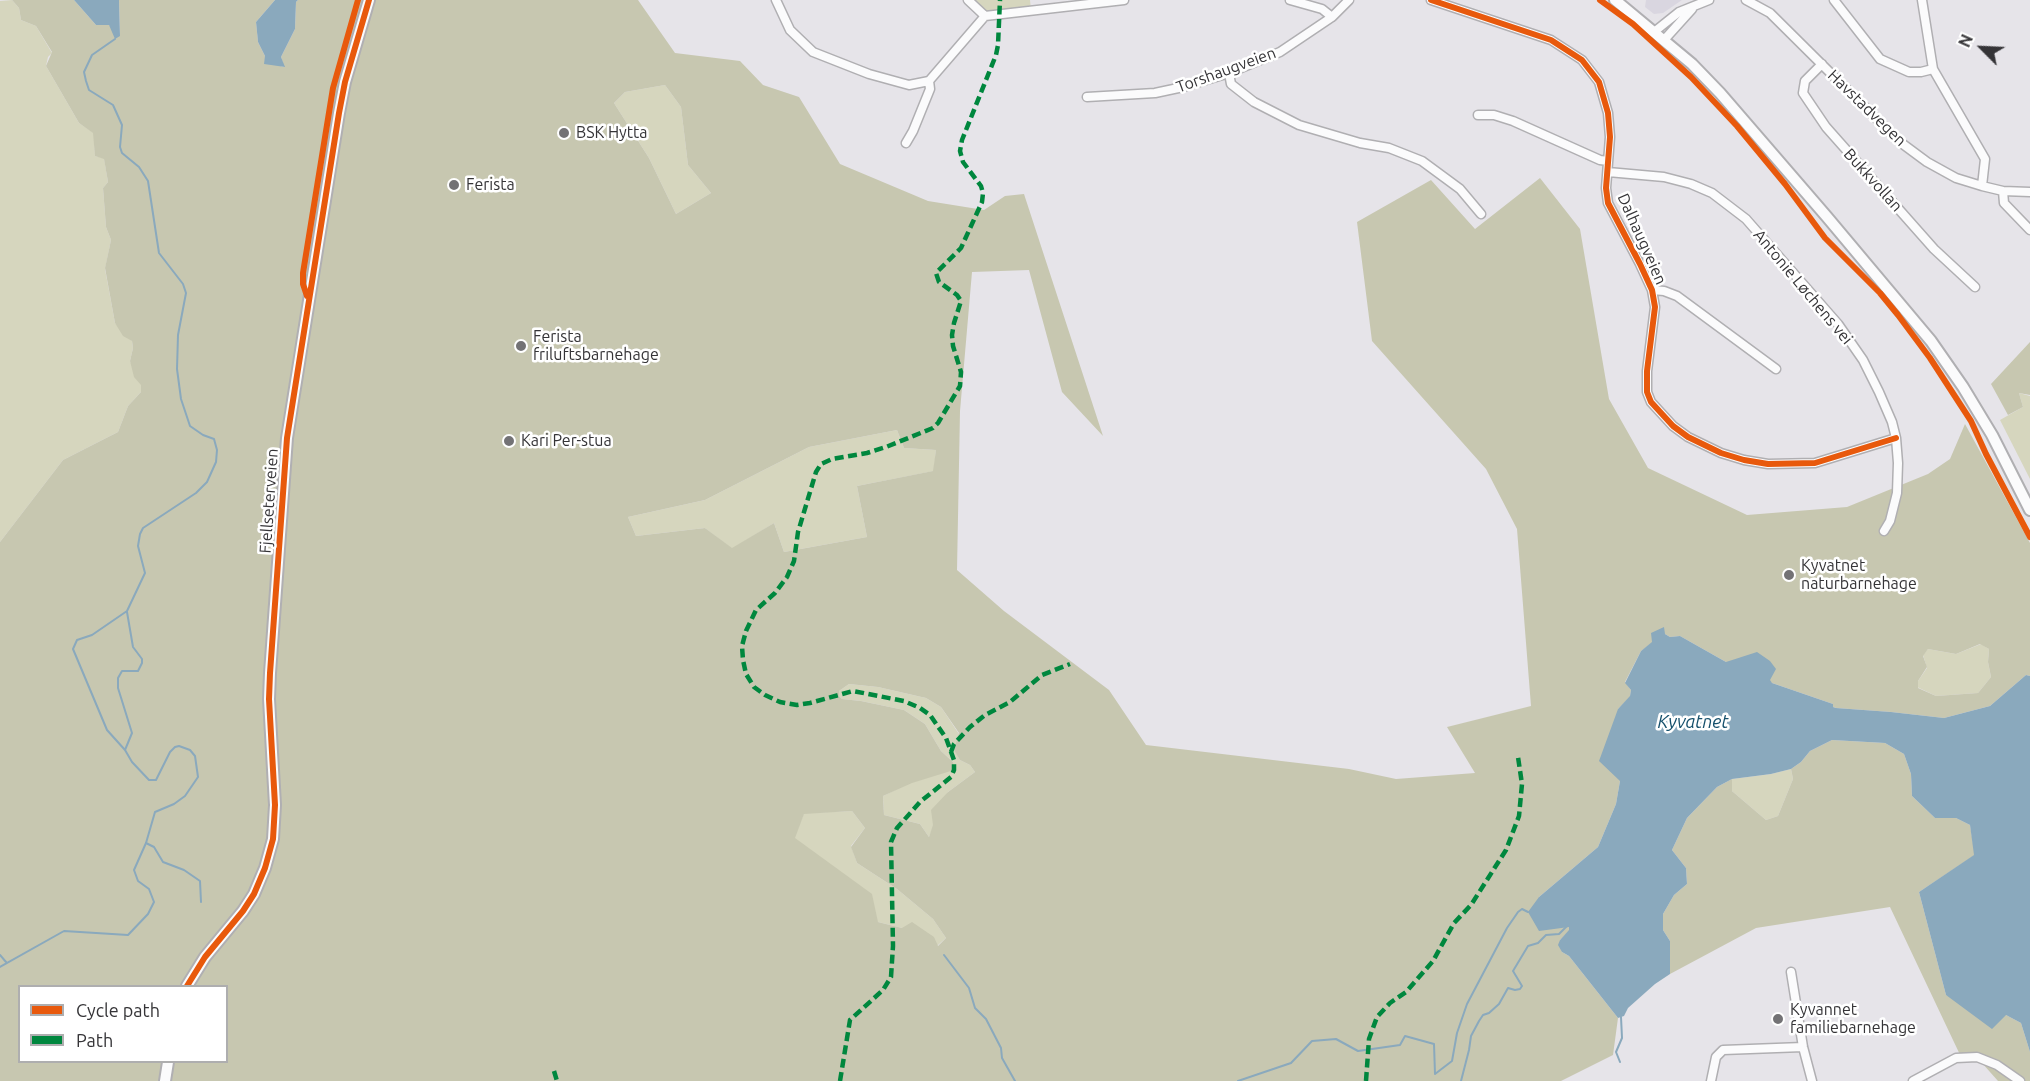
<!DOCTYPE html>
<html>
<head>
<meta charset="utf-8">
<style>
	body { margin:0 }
	#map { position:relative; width:2030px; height:1081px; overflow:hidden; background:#e6e4e9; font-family:Ubuntu,sans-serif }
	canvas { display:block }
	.legend { position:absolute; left:18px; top:985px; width:210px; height:78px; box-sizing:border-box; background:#fff; border:2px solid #aeaeaf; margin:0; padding:8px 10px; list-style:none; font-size:18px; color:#353437 }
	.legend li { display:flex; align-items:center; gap:12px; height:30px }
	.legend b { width:30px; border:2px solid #aeaeaf }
	.north { position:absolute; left:1952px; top:18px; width:60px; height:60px; -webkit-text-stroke:4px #fff; paint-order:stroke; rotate:294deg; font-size:16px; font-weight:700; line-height:24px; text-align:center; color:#353437 }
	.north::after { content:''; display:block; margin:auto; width:21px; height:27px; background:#353437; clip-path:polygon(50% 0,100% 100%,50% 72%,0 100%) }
</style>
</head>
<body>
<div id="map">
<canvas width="2030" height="1081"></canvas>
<ul class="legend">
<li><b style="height:8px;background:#e8590c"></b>Cycle path</li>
<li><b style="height:8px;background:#00873e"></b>Path</li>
</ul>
<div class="north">N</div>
</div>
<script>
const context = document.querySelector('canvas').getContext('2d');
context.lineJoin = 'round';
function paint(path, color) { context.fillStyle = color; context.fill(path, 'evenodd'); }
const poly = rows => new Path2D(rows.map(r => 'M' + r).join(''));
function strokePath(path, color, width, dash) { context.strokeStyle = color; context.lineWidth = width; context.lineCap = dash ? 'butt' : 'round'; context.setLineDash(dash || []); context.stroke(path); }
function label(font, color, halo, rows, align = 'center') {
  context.font = font + ' Ubuntu,sans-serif'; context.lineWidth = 5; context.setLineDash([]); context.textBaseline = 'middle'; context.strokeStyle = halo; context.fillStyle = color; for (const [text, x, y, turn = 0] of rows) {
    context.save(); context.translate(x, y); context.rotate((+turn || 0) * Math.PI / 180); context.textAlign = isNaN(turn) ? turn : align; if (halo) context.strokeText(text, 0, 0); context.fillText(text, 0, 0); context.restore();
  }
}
paint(poly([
	[1646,0,1682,0,1663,13,1654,14,1645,7]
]), '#d9d6e0');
paint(poly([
	[12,0,19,8,21,20,36,26,52,53,48,57,46,66,79,123,94,133,95,156,104,158,108,182,103,188,106,227,111,240,105,269,115,323,132,341,133,348,130,361,141,384,141,392,128,406,118,432,63,460,0,542,0,1],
	[968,0,1030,0,1031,10,985,16],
	[665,85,681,107,688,165,711,193,676,214,649,158,614,103,625,92],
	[2019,393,2030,396,2030,479,2000,420,2023,407],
	[897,430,904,448,936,450,934,471,857,486,867,537,784,552,774,523,732,549,705,528,636,536,628,517,705,500,809,447],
	[1981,644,1989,649,1988,662,1991,677,1978,693,1936,696,1917,687,1918,681,1927,668,1923,655,1928,649,1956,654],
	[849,684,878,687,926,698,941,707,959,734,955,750,960,760,970,765,975,772,948,792,929,837,920,824,884,815,883,796,953,762,941,751,925,724,904,710,861,701,842,699,839,696,839,691],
	[1791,769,1793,779,1778,816,1766,820,1732,791,1732,779,1771,774],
	[852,811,865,828,851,846,857,863,897,889,933,919,946,938,937,946,902,928,878,922,794,838,804,813]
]), '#d6d6be');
paint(poly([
	[12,0,74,0,96,25,109,25,120,36,119,0,275,0,256,22,258,42,265,56,277,65,284,67,281,57,295,29,296,2,298,0,638,0,675,53,740,61,763,85,799,97,840,164,928,201,984,210,1005,196,1024,194,1103,436,1062,392,1029,270,972,272,960,411,957,570,1004,611,1109,690,1146,745,1349,769,1396,779,1475,773,1447,727,1531,706,1517,529,1486,469,1372,341,1357,222,1431,180,1475,229,1540,178,1580,229,1609,399,1648,468,1747,515,1847,507,1928,474,1950,459,1965,424,2030,543,2030,676,2026,675,1990,706,1944,718,1891,712,1836,708,1833,707,1833,704,1772,683,1726,662,1680,636,1670,637,1665,634,1641,651,1625,682,1631,690,1630,697,1618,709,1620,781,1616,804,1598,847,1539,897,1569,927,1570,930,1560,940,1562,952,1569,956,1618,1018,1613,1055,1561,1081,0,1081,0,542,63,460,118,432,128,406,141,392,141,385,134,377,130,361,133,348,132,341,123,336,115,323,105,268,111,240,106,227,103,188,108,182,104,159,95,156,93,133,79,123,46,66,52,52,36,26,21,20,19,8],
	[665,85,681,107,688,165,711,193,676,214,649,158,614,103,625,92],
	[897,430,904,448,936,450,933,471,857,486,867,537,784,552,774,523,732,548,705,528,636,536,628,517,705,500,809,447],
	[1980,644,1989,649,1988,662,1991,677,1978,693,1936,696,1918,688,1918,681,1927,667,1923,656,1928,649,1956,654],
	[849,684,878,687,926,698,941,707,959,733,954,750,960,760,970,765,975,772,948,792,931,810,933,825,929,837,920,824,884,815,883,796,912,783,954,770,953,762,941,751,925,724,904,710,861,701,842,699,839,696,839,691],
	[852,811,865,828,851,847,857,863,897,889,933,919,946,938,938,946,934,937,912,922,902,928,878,922,872,894,795,838,804,814],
	[20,986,226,986,226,1062,20,1062],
	[2030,342,2030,395,2019,393,2023,407,2008,415,1991,384],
	[1832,740,1885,743,1904,754,1911,774,1912,796,1935,818,1956,818,1970,825,1975,855,1919,892,1946,995,2006,1015,2021,1023,2030,1052,2030,1081,1998,1081,1982,1063,1962,1059,1890,907,1756,928,1670,974,1670,941,1663,930,1663,914,1674,895,1687,884,1686,868,1672,850,1687,818,1717,787,1732,779,1732,791,1766,820,1778,816,1793,779,1791,769,1801,762,1810,751]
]), '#c7c7b0');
paint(poly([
	[74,0,119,0,120,36,115,39,109,25,96,25],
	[275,0,298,0,296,2,295,29,281,57,285,67,264,64,265,56,258,42,256,22],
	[1664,627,1665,634,1670,637,1680,636,1726,662,1757,652,1770,661,1776,669,1770,680,1772,683,1833,704,1833,707,1836,708,1891,712,1944,718,1990,706,2026,675,2030,676,2030,1052,2021,1023,2006,1015,1992,1029,1946,995,1919,892,1974,855,1970,825,1956,818,1935,818,1912,796,1911,774,1904,754,1885,743,1832,740,1810,751,1801,762,1791,769,1771,774,1732,779,1717,787,1687,818,1672,850,1686,868,1687,884,1674,895,1663,914,1663,930,1670,941,1670,974,1655,984,1628,1008,1624,1016,1618,1018,1569,956,1562,952,1558,945,1560,940,1569,930,1569,927,1539,931,1528,912,1539,897,1598,847,1616,804,1620,781,1599,761,1618,709,1630,696,1631,690,1625,683,1641,651,1652,642,1651,633]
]), '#8aa9bd');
strokePath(poly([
	[125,750,132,733,118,688,118,678,122,671,138,671,142,663,142,659,133,647,127,612],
	[146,843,154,847,163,862,184,870,200,881,201,902],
	[0,955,6,962],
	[944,955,969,988,975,1008,986,1019,1001,1048,1002,1058,1015,1081],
	[0,967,64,931,128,935,148,914,154,902,149,889,138,881,134,870,146,843,155,812,174,804,185,796,198,777,195,756,190,750,179,746,175,747,170,752,156,780,149,780,132,762,125,750,107,730,73,649,77,640,92,635,127,611,145,573,138,546,140,534,143,528,196,493,207,482,216,462,217,450,214,439,203,435,190,426,181,399,177,369,178,335,186,293,183,284,159,253,148,181,139,167,122,153,120,147,122,125,113,105,89,90,86,81,84,72,92,55,115,39],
	[1620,1062,1616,1052,1622,1038,1621,1017],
	[1238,1081,1291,1063,1312,1041,1336,1039,1358,1051,1400,1045,1405,1036,1434,1044,1435,1074,1452,1061,1457,1033,1467,1004,1507,928,1518,912,1522,909,1528,912],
	[1461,1081,1469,1050,1471,1036,1479,1021,1483,1015,1489,1013,1499,1004,1508,988,1515,990,1520,989,1522,986,1513,971,1528,946,1538,943,1546,935,1559,934,1567,926]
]), '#8aa9bd', 2);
const minor = poly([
	[776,0,790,30,813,52,869,74,909,85,929,81,985,16],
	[968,0,985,16,1124,0],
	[1290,0,1322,9,1332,17],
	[1431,0,1551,40,1582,60,1599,82,1608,113,1610,137,1606,188,1608,203,1640,264,1652,290,1655,307,1647,371,1647,392,1651,402,1673,426,1688,437,1721,453,1744,460,1768,464,1815,463,1896,438],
	[1746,0,1770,13,1900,142,1927,162,1956,178,1982,186,2003,191,2030,192],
	[1834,0,1880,59,1909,72,1921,72,1933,69],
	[1922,0,1933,69,1985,159,1982,186],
	[1654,32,1679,12,1709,0],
	[1664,40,1692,9],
	[1822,64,1805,81,1803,93,1826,127,1934,249,1975,287],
	[1229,73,1231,84,1254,102,1299,125,1360,143,1389,148,1422,161,1460,189,1481,214],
	[1087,97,1155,93,1183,87,1229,73,1280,52,1332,17,1349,0],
	[1478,115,1494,115,1513,121,1600,160,1608,161],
	[906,143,913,131,930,89,929,81],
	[1608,172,1664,177,1691,184,1712,193,1746,219,1838,324,1863,360,1879,392,1892,422,1896,438,1898,463,1897,493,1890,521,1884,531],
	[2003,191,2004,203,2030,230],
	[1652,290,1664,291,1677,296,1776,369],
	[1791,972,1803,1047,1812,1081],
	[1711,1081,1716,1057,1723,1050,1803,1047],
	[1913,1081,1956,1058,1977,1057,1997,1065,2020,1081]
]);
const tertiary = poly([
	[1615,0,1692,64,1720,93,1827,217,1931,341,1963,387,1992,435,2030,510],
	[187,986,205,957,243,911,254,894,265,868,273,839,275,805,269,699,270,673,287,438,339,113,345,82,369,0],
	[165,1081,168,1062]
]);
strokePath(minor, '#b0afb2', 11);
strokePath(tertiary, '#b0afb2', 14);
strokePath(minor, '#fbfbfc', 8);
strokePath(tertiary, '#fbfbfc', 10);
strokePath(poly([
	[951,752,954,744,970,727,985,715,1010,702,1042,675,1070,664],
	[554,1071,557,1081],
	[840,1081,850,1020,883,990,891,977,893,946,891,842,897,828,920,802,951,777,954,770,954,760,946,738,930,715,920,708,904,701,853,691,810,703,797,705,780,702,765,695,754,687,746,674,743,660,742,646,746,631,756,610,775,593,787,577,794,561,798,532,816,472,821,464,832,459,867,453,886,447,933,428,938,423,960,386,961,372,953,346,952,335,954,323,961,301,957,295,939,282,936,273,961,248,982,202,983,193,981,186,963,162,960,151,962,140,996,55,998,45,1000,0],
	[1366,1081,1369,1039,1377,1017,1390,1003,1406,992,1433,961,1454,923,1471,905,1506,850,1519,816,1522,784,1518,757]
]), '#00873e', 4.5, [9, 4.5]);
strokePath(poly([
	[1431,0,1551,40,1582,60,1599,82,1608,113,1610,137,1606,188,1608,203,1640,264,1652,290,1655,307,1647,371,1647,392,1651,402,1673,426,1688,437,1721,453,1744,460,1768,464,1815,463,1896,438],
	[1600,0,1633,24,1691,77,1737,126,1785,184,1825,238,1880,293,1898,315,1930,358,1971,421,1986,454,2030,537],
	[307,296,303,284,303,273,333,88,358,0],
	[187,986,205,957,243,911,254,894,265,868,273,839,275,805,269,699,270,673,287,438,339,113,345,82,369,0]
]), '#e8590c', 6);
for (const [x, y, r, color] of [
	[564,133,6,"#737275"],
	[454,185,6,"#737275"],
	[521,346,6,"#737275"],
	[509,441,6,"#737275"],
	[1789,575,6,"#737275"],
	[1778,1019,6,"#737275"]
]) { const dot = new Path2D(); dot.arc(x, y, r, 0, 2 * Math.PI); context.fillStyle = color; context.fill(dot); strokePath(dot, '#fff', 2); }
label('16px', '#353437', '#fff', [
	["Torshaugveien",1226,70,-20],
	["Havstadvegen",1867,108,44],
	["Bukkvollan",1873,180,48],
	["Dalhaugveien",1642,239,66],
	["Antonie Løchens vei",1803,287,50],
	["Fjellseterveien",269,501,-86]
]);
label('16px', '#353437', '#fff', [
	["BSK Hytta",576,133],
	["Ferista",466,185],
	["Ferista",533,337],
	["friluftsbarnehage",533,355],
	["Kari Per-stua",521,441],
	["Kyvatnet",1801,566],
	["naturbarnehage",1801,584],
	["Kyvannet",1790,1010],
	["familiebarnehage",1790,1028]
], 'left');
label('italic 18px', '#15506c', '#fff', [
	["Kyvatnet",1693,722]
]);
</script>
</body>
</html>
